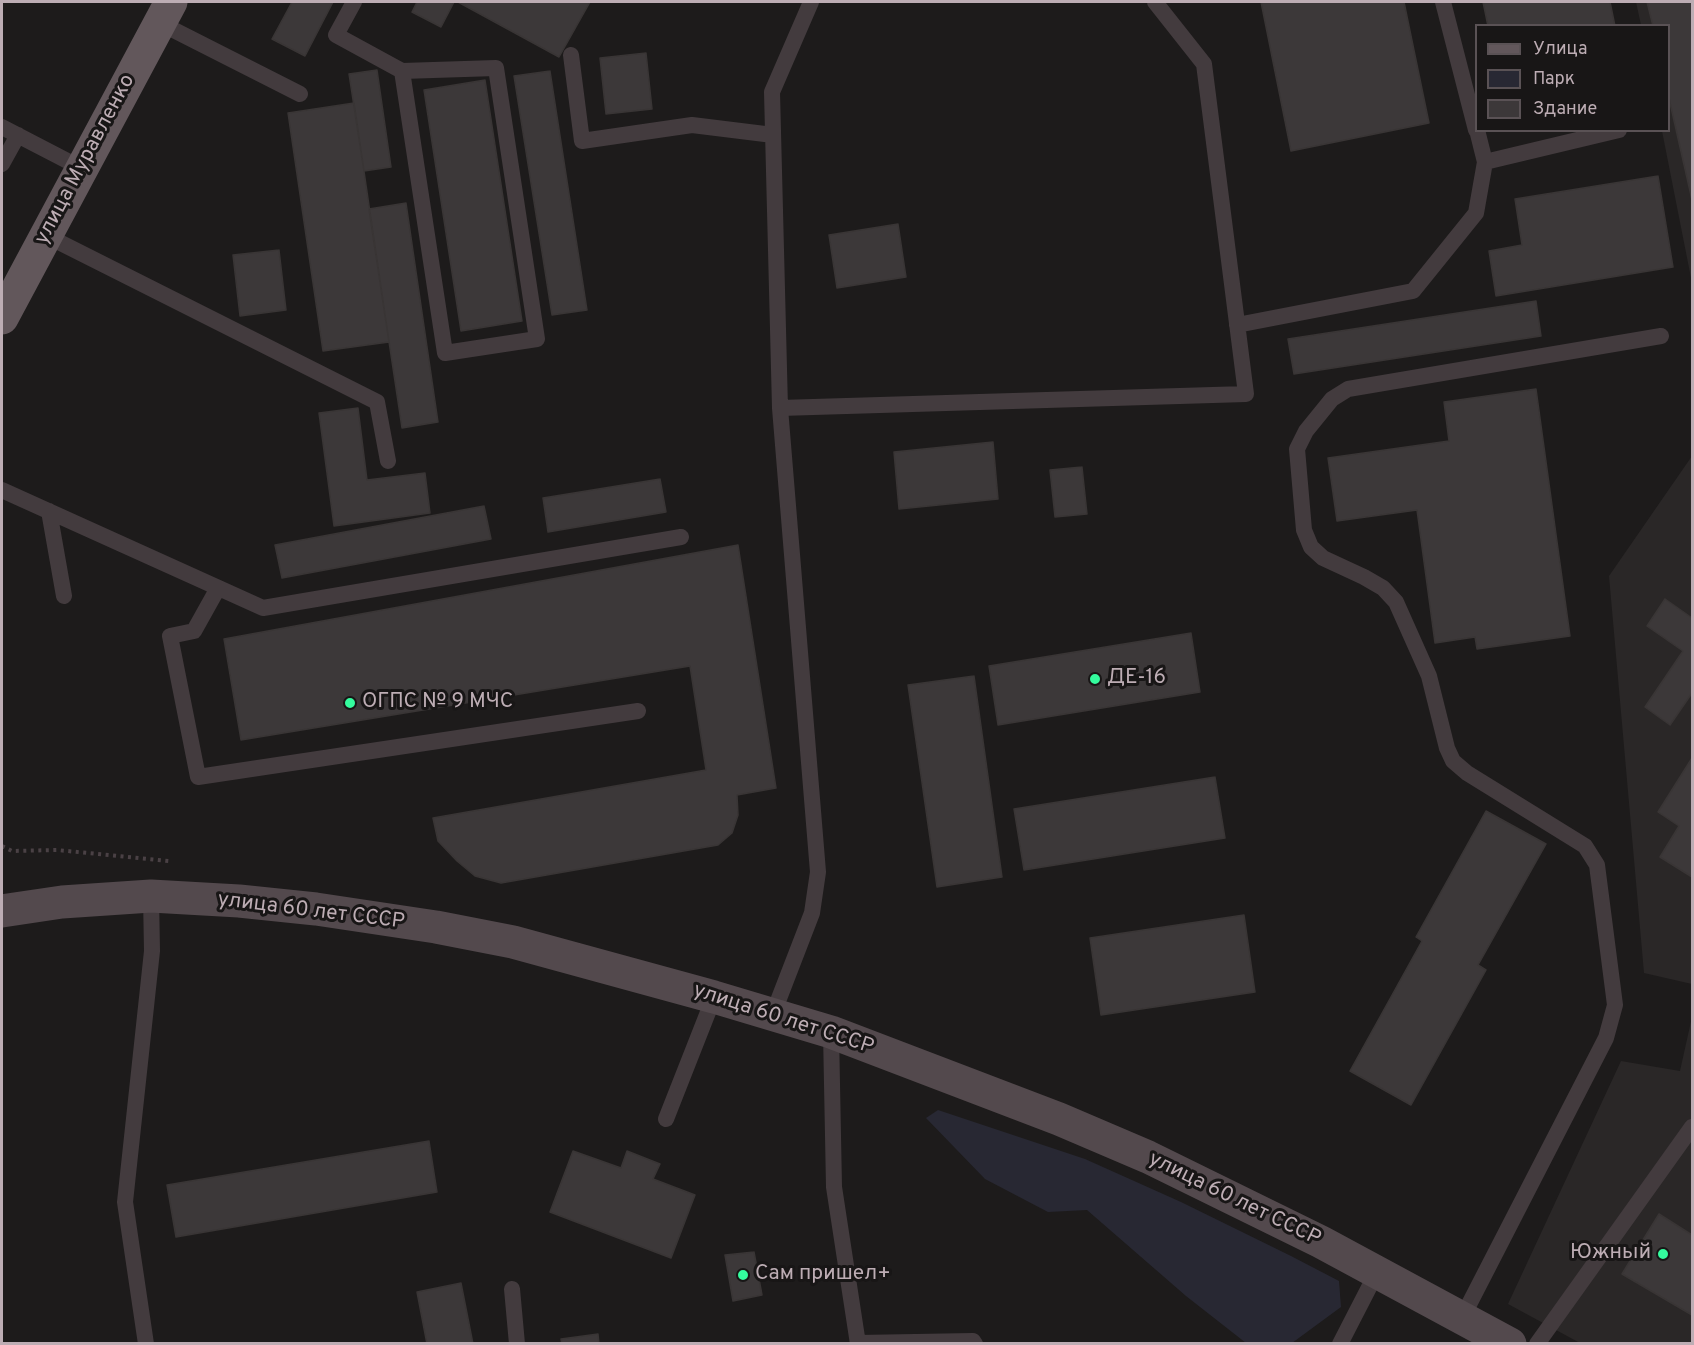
<!DOCTYPE html>
<html>
<head>
<meta charset="utf-8">
<style>
	body { margin:0 }
	#map { position:relative; width:1694px; height:1345px; overflow:hidden; background:#1d1b1b; font-family:Overpass,sans-serif }
	canvas { display:block }
	.frame { position:absolute; inset:0; border:3px solid #bdadb4; pointer-events:none }
	.legend { position:absolute; left:1475px; top:24px; width:195px; height:108px; box-sizing:border-box; background:#181616; border:2px solid #5a5255; margin:0; padding:8px 10px; list-style:none; font-size:18px; color:#bdadb4 }
	.legend li { display:flex; align-items:center; gap:12px; height:30px }
	.legend b { width:30px; border:2px solid #5a5255 }
</style>
</head>
<body>
<div id="map">
<canvas width="1694" height="1345"></canvas>
<div class="frame"></div>
<ul class="legend">
<li><b style="height:8px;background:#62575b"></b>Улица</li>
<li><b style="height:16px;background:#282833"></b>Парк</li>
<li><b style="height:16px;background:#3c3839"></b>Здание</li>
</ul>
</div>
<script>
const context = document.querySelector('canvas').getContext('2d');
context.lineJoin = 'round';
function paint(path, color) { context.fillStyle = color; context.fill(path, 'evenodd'); }
const poly = rows => new Path2D(rows.map(r => 'M' + r).join(''));
function strokePath(path, color, width, dash) { context.strokeStyle = color; context.lineWidth = width; context.lineCap = dash ? 'butt' : 'round'; context.setLineDash(dash || []); context.stroke(path); }
function label(font, color, halo, rows, align = 'center') {
  context.font = font + ' Overpass,sans-serif'; context.lineWidth = 6; context.setLineDash([]); context.textBaseline = 'middle'; context.strokeStyle = halo; context.fillStyle = color; for (const [text, x, y, turn = 0] of rows) {
    context.save(); context.translate(x, y); context.rotate((+turn || 0) * Math.PI / 180); context.textAlign = isNaN(turn) ? turn : align; if (halo) context.strokeText(text, 0, 0); context.fillText(text, 0, 0); context.restore();
  }
}
paint(poly([
	[1636,2,1692,2,1692,283,1662,131,1668,130,1668,26,1641,25],
	[1692,456,1692,984,1644,973,1609,576],
	[1692,1017,1692,1343,1580,1343,1508,1304,1621,1061,1680,1071]
]), '#2a2727');
paint(poly([
	[938,1110,1085,1159,1181,1202,1291,1256,1339,1281,1341,1307,1292,1343,1246,1343,1186,1296,1087,1210,1048,1212,985,1179,926,1118]
]), '#282833');
const building = poly([
	[292,2,333,2,305,56,272,39,292,2],
	[417,2,454,2,441,27,412,12,417,2],
	[458,2,590,2,559,57,458,2],
	[1261,2,1404,2,1429,123,1291,151,1261,2],
	[1483,2,1610,2,1615,26,1488,26,1483,2],
	[1647,2,1692,2,1692,200,1668,94,1668,26,1653,26,1647,2],
	[646,53,652,109,606,114,600,58,646,53],
	[377,70,391,167,364,171,349,74,377,70],
	[550,71,587,310,552,315,514,76,550,71],
	[485,80,522,321,461,331,424,90,485,80],
	[354,103,389,342,323,351,288,113,354,103],
	[1658,176,1673,267,1496,296,1489,251,1522,245,1515,199,1658,176],
	[406,203,438,422,402,428,369,209,406,203],
	[898,224,906,277,837,288,829,235,898,224],
	[279,250,286,310,240,316,233,255,279,250],
	[1536,301,1541,336,1294,374,1288,339,1536,301],
	[1536,389,1570,636,1477,649,1475,637,1435,643,1417,510,1337,521,1328,458,1449,441,1444,402,1536,389],
	[358,408,367,480,425,473,430,513,334,526,319,413,358,408],
	[993,442,998,499,899,509,894,452,993,442],
	[1082,467,1087,514,1055,517,1050,470,1082,467],
	[660,479,666,512,548,532,543,498,660,479],
	[484,506,491,539,282,578,275,545,484,506],
	[738,545,776,788,737,795,738,815,732,833,718,845,501,883,475,876,457,861,438,841,433,818,706,770,690,666,241,740,224,639,738,545],
	[1665,599,1692,618,1692,693,1670,725,1645,707,1683,651,1647,626,1665,599],
	[1191,633,1200,692,998,725,989,666,1191,633],
	[974,676,1002,877,937,887,908,685,974,676],
	[1692,758,1692,877,1660,857,1679,826,1658,812,1692,758],
	[1215,777,1225,838,1024,870,1014,809,1215,777],
	[1486,811,1546,844,1478,965,1486,970,1411,1105,1350,1071,1422,941,1416,937,1486,811],
	[1244,915,1255,992,1101,1015,1090,938,1244,915],
	[429,1141,437,1192,176,1237,167,1185,429,1141],
	[573,1151,621,1168,627,1151,660,1164,653,1179,695,1195,671,1258,550,1212,573,1151],
	[1659,1214,1692,1235,1692,1315,1622,1274,1659,1214],
	[754,1252,762,1295,733,1301,725,1255,754,1252],
	[461,1283,473,1344,427,1344,417,1292,461,1283],
	[598,1334,599,1344,562,1344,561,1339,598,1334]
]);
paint(building, '#3c3839');
strokePath(building, '#393535', 1.5);
strokePath(poly([
	[2,846,12,851,57,850,169,861]
]), '#4a4145', 4, [3, 4.5]);
strokePath(poly([
	[354,2,336,35,402,71,496,68,537,339,445,353,402,71],
	[1443,2,1476,130],
	[160,23,300,94],
	[571,55,582,141,692,125,773,135],
	[2,127,81,168],
	[1477,130,1485,162,1619,130],
	[2,164,18,135],
	[45,235,377,402,388,461],
	[1237,325,1413,291,1476,213,1485,162],
	[780,408,1246,394,1204,64,1155,2],
	[2,490,263,608,681,537],
	[49,511,64,596],
	[218,588,194,631,170,636,198,777,638,711],
	[773,1014,812,913,818,872,780,408,772,92,811,2],
	[831,1032,834,1187,858,1344],
	[666,1119,714,997],
	[512,1289,517,1344],
	[1462,1318,1606,1038,1615,1005,1597,865,1585,846,1467,773,1453,761,1447,748,1429,676,1396,602,1383,588,1364,577,1323,558,1311,547,1304,530,1297,449,1306,431,1332,399,1348,389,1661,336],
	[858,1343,973,1341,975,1344],
	[146,1344,125,1202,152,951,151,896],
	[1340,1344,1377,1272],
	[1537,1344,1692,1127]
]), '#433b3e', 16);
strokePath(poly([
	[2,911,62,902,151,896,239,901,316,909,436,927,513,942,714,997,831,1032,1059,1119,1148,1157,1321,1242,1510,1344]
]), '#53494d', 33);
strokePath(poly([
	[2,318,171,2]
]), '#62575b', 33);
for (const [x, y, r, color] of [
	[1095,679,6,"#34fc9e"],
	[350,703,6,"#34fc9e"],
	[1663,1254,6,"#34fc9e"],
	[743,1275,6,"#34fc9e"]
]) { const dot = new Path2D(); dot.arc(x, y, r, 0, 2 * Math.PI); context.fillStyle = color; context.fill(dot); strokePath(dot, '#181616', 2); }
label('21px', '#bdadb4', '#181616', [
	["улица Муравленко",86,160,-62],
	["улица 60 лет СССР",311,912,7],
	["улица 60 лет СССР",783,1020,18],
	["улица 60 лет СССР",1234,1200,26]
]);
label('21px', '#bdadb4', '#181616', [
	["ДЕ-16",1107,679],
	["ОГПС № 9 МЧС",362,703],
	["Южный",1651,1254,"right"],
	["Сам пришел+",755,1275]
], 'left');
</script>
</body>
</html>
